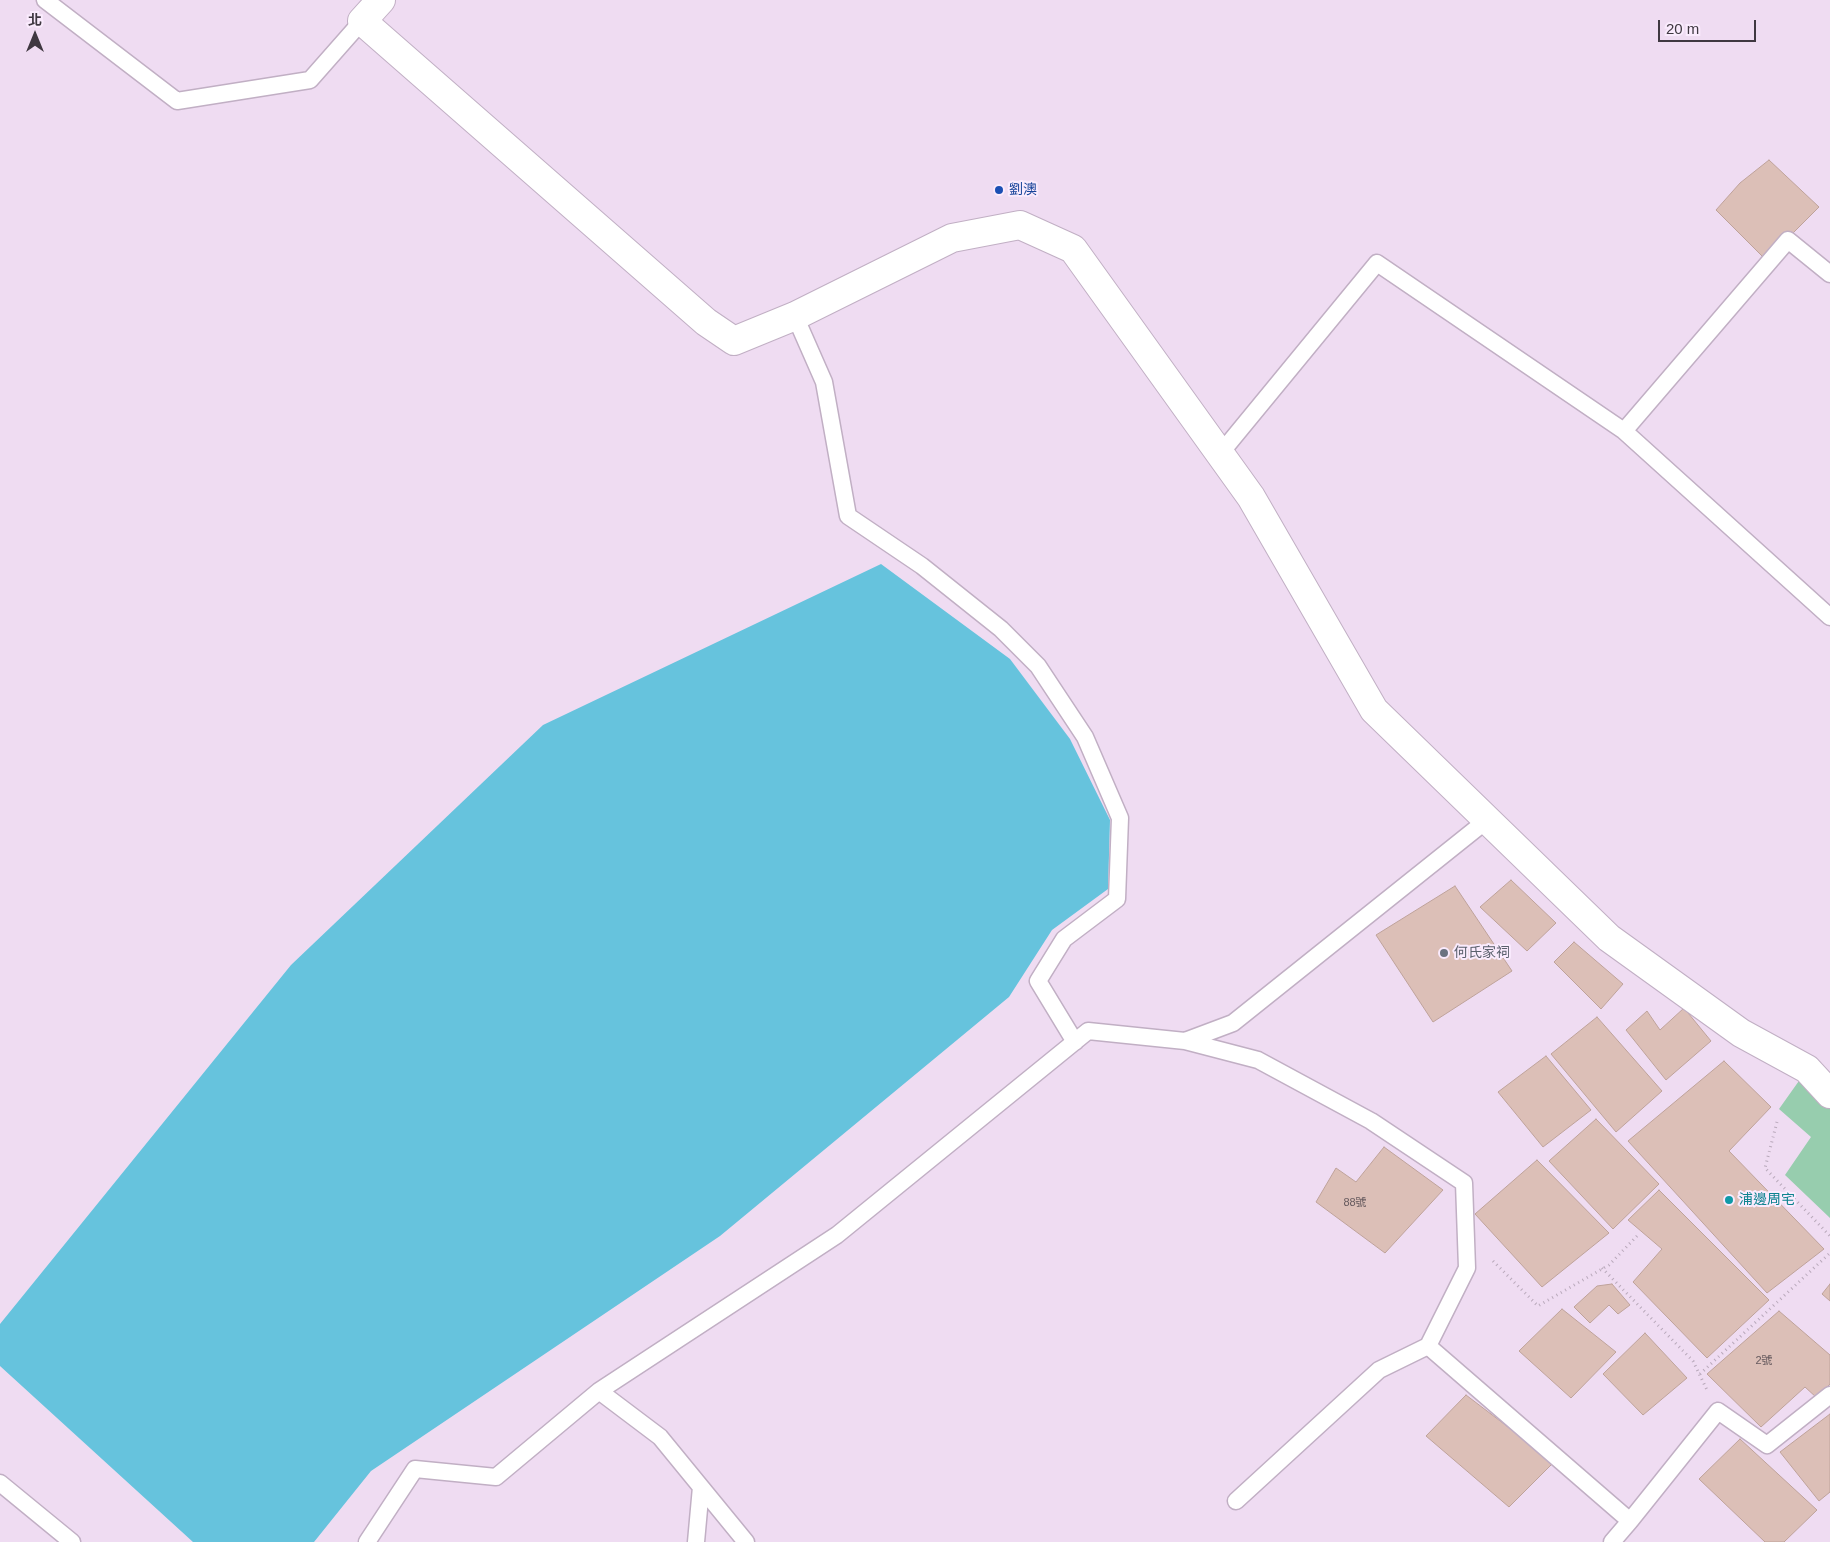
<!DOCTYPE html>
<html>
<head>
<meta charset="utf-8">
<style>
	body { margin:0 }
	#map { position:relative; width:1830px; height:1542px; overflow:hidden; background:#efdcf2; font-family:Arial,"Noto Sans TC",sans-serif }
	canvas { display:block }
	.north { position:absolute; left:10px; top:10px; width:50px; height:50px; -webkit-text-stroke:4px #faebfd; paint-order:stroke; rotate:0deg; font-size:14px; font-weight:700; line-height:20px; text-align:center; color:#3f3841 }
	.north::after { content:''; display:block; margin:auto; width:18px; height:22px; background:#3f3841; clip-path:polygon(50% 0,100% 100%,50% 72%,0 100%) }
	.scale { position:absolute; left:1658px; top:20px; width:98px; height:22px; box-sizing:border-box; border:2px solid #3f3841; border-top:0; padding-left:6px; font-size:15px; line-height:18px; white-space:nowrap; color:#3f3841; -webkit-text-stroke:4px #faebfd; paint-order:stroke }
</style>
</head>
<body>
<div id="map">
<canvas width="1830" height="1542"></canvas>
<div class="north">北</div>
<div class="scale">20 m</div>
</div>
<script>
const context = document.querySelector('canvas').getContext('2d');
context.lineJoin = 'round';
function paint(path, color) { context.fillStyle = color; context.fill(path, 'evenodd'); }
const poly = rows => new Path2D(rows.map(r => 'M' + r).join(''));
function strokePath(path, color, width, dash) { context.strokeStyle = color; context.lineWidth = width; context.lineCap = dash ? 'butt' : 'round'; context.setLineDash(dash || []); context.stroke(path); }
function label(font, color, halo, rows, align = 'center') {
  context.font = font + ' Arial,"Noto Sans TC",sans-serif'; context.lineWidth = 4; context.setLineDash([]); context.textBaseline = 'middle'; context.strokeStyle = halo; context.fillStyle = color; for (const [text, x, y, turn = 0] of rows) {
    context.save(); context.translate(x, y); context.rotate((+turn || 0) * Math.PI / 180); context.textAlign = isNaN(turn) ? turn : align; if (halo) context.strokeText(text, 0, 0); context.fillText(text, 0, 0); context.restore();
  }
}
paint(poly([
	[1801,1078,1830,1106,1830,1218,1785,1175,1811,1137,1779,1109]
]), '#97cdae');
paint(poly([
	[881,564,1010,659,1070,739,1110,820,1108,889,1052,930,1009,997,720,1236,371,1471,314,1542,193,1542,0,1366,0,1324,291,965,543,725]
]), '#66c3dd');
const building = poly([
	[1769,160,1819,207,1766,260,1716,210,1740,183,1769,160],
	[1511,880,1556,923,1527,951,1480,907,1511,880],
	[1455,886,1512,971,1433,1022,1376,935,1455,886],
	[1574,942,1623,984,1601,1009,1554,962,1574,942],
	[1684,1008,1711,1041,1666,1080,1626,1030,1647,1011,1660,1030,1684,1008],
	[1597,1017,1662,1091,1616,1132,1551,1054,1597,1017],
	[1546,1056,1591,1110,1543,1147,1498,1092,1546,1056],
	[1724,1061,1771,1107,1729,1151,1824,1249,1767,1293,1628,1141,1724,1061],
	[1596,1119,1659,1184,1613,1229,1549,1161,1596,1119],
	[1384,1147,1443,1190,1385,1253,1316,1202,1336,1168,1356,1182,1384,1147],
	[1537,1160,1609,1233,1542,1287,1475,1214,1537,1160],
	[1659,1190,1769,1300,1707,1358,1633,1282,1662,1249,1628,1220,1659,1190],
	[1612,1284,1630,1305,1618,1314,1609,1305,1590,1323,1574,1307,1597,1286,1612,1284],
	[1830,1284,1830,1301,1822,1294,1830,1284],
	[1562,1309,1616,1352,1571,1398,1519,1351,1562,1309],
	[1779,1311,1830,1355,1830,1384,1817,1398,1805,1387,1761,1427,1707,1374,1779,1311],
	[1645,1333,1687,1378,1643,1415,1603,1374,1645,1333],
	[1466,1395,1554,1462,1509,1507,1426,1436,1466,1395],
	[1830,1414,1830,1492,1819,1501,1780,1452,1830,1414],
	[1740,1439,1817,1510,1784,1542,1765,1542,1699,1479,1740,1439]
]);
paint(building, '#dcbfb7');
strokePath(building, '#bea29a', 1);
const lane = poly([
	[45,0,177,101,310,80,362,21],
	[795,316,824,382,848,516,922,566,1001,629,1038,666,1085,737,1120,818,1117,899,1064,939,1038,981,1075,1042],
	[1624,431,1830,617],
	[1220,454,1377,263,1624,431,1788,240,1830,274],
	[1185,1041,1258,1060,1371,1121,1464,1183,1467,1268,1428,1346,1379,1370,1236,1501],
	[1428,1346,1630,1521,1612,1542],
	[599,1391,660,1437,746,1542],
	[0,1483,72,1542],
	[1630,1521,1718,1411,1767,1445,1830,1395],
	[367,1542,415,1469,496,1477,599,1391,837,1235,1088,1031,1185,1041,1233,1023,1487,820],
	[696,1542,701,1487]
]);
const street = poly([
	[381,0,362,21,706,322,734,341,795,316,952,238,1020,225,1073,249,1251,497,1374,710,1609,938,1741,1033,1807,1069,1830,1094]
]);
strokePath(lane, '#c1afc4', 19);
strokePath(street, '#c1afc4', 30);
strokePath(poly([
	[1777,1122,1765,1168,1830,1236],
	[1493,1261,1538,1306,1609,1265,1637,1236],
	[1602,1268,1693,1361,1707,1390],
	[1700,1374,1830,1253]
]), '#b9a9bb', 3, [1, 4]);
strokePath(lane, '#fff', 16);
strokePath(street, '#fff', 28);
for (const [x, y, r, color] of [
	[999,190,5,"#1a4fb4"],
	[1444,953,5,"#6b7280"],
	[1729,1200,5,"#0f9aa8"]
]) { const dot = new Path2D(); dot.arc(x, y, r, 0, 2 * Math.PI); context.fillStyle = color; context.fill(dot); strokePath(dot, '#faebfd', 2); }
label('11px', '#665a5e', null, [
	["88號",1355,1203],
	["2號",1764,1361]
]);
label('14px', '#164399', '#faebfd', [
	["劉澳",1009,190]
], 'left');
label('14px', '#5b616d', '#faebfd', [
	["何氏家祠",1454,953]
], 'left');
label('14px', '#0d838f', '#faebfd', [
	["浦邊周宅",1739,1200]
], 'left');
</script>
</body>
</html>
